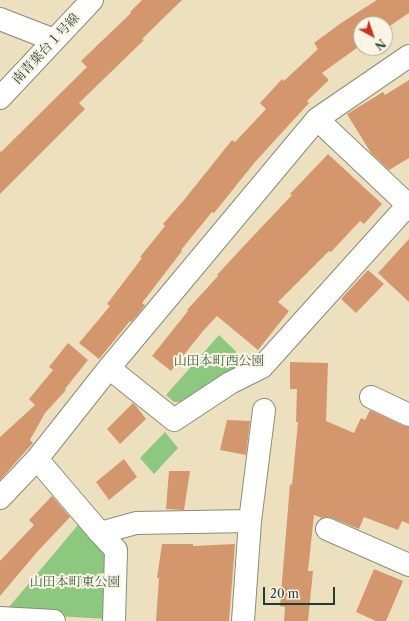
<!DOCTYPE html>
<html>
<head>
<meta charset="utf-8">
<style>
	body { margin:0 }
	#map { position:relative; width:409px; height:621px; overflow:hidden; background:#ede0be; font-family:"Libre Caslon Text",serif }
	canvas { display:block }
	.north { position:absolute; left:353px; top:16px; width:40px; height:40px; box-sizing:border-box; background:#fcf5e5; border:1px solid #a4ab9e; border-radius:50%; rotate:140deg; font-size:11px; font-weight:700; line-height:16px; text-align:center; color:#1f3d34 }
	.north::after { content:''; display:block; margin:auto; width:14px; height:18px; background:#c8321e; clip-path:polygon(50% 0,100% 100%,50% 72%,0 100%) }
	.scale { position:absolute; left:263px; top:587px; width:72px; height:18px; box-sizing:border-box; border:2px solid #1f3d34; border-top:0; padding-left:5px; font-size:12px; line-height:14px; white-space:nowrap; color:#1f3d34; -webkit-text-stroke:3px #fcf5e5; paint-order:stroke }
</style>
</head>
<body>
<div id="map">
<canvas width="409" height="621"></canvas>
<div class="north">N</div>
<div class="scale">20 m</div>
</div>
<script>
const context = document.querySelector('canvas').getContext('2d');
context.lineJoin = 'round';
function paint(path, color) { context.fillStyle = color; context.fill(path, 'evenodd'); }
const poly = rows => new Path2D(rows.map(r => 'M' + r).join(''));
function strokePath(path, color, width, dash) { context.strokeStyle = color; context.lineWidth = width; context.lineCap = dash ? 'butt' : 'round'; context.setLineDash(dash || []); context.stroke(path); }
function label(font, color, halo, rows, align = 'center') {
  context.font = font + ' "Libre Caslon Text","Noto Serif JP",serif'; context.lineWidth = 4; context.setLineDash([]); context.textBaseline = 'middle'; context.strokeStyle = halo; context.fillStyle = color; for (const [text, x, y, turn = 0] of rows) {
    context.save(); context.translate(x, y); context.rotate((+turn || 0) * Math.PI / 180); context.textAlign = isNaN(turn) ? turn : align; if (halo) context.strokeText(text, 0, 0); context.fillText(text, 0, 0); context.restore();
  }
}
paint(poly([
	[219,335,247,362,193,402,174,402,166,395],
	[165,432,178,448,154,474,140,458],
	[78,525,111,557,107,619,4,613]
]), '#8cc97f');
paint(poly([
	[142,0,182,0,142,39,144,40,79,103,85,109,0,194,0,151,1,152,87,67,81,61,131,13,130,12],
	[377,0,409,0,409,13,385,29,385,24,361,24,361,45,322,73,329,80,307,101,309,103,255,162,214,213,212,212,181,250,182,251,142,303,145,305,139,313,131,322,130,321,99,359,79,343,110,306,107,304,142,258,140,257,165,226,163,224,184,200,232,140,235,142,266,109,260,103,282,79,284,81,318,49,314,43,341,23],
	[409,80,409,158,389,170,371,153,347,114,383,92,385,95],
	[328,154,382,204,364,224,360,221,331,252,329,251,278,302,289,311,258,350,217,316,203,331,171,371,152,356,188,311,187,310,218,276,217,275,240,250,292,195,290,194],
	[409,239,409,302,378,273],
	[368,270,384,284,356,313,341,299],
	[68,343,88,360,65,389,66,390,45,413,30,440,33,443,0,480,0,437,35,405,29,399,53,370,49,367],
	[290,362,328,363,326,421,354,433,361,418,365,420,370,410,404,426,409,427,409,524,402,521,398,530,364,517,359,529,332,518,326,517,322,518,314,515,308,571,313,571,308,621,284,621,285,607,280,606,290,484,292,485,298,422,296,422,297,389,290,389],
	[133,403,136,406,146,419,120,444,107,429],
	[227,420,250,421,246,455,220,450],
	[124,459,137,477,109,500,96,482],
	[169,471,190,471,184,510,166,509],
	[52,496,70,517,38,551,0,596,0,561,34,525,29,520],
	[162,544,193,544,193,546,235,544,229,621,156,621,159,578,157,578],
	[374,569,403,581,386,621,376,621,356,612]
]), '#d4976d');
const minor = poly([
	[0,19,54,40],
	[0,98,92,0],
	[109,368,174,420,230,383,262,367,408,205,317,119],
	[371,397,409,415],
	[37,459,109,368,317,119,409,56],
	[0,498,37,459,100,533,136,523,250,521],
	[327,529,409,565],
	[100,533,116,550,114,621],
	[0,618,54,621],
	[243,621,250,521,264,410]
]);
strokePath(minor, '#868e79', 24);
strokePath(minor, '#fff', 22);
label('13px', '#1f3d34', '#fcf5e5', [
	["南青葉台１号線",46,49,-47]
]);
label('13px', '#3a6047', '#fcf5e5', [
	["山田本町西公園",219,361],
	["山田本町東公園",75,582]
]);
</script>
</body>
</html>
